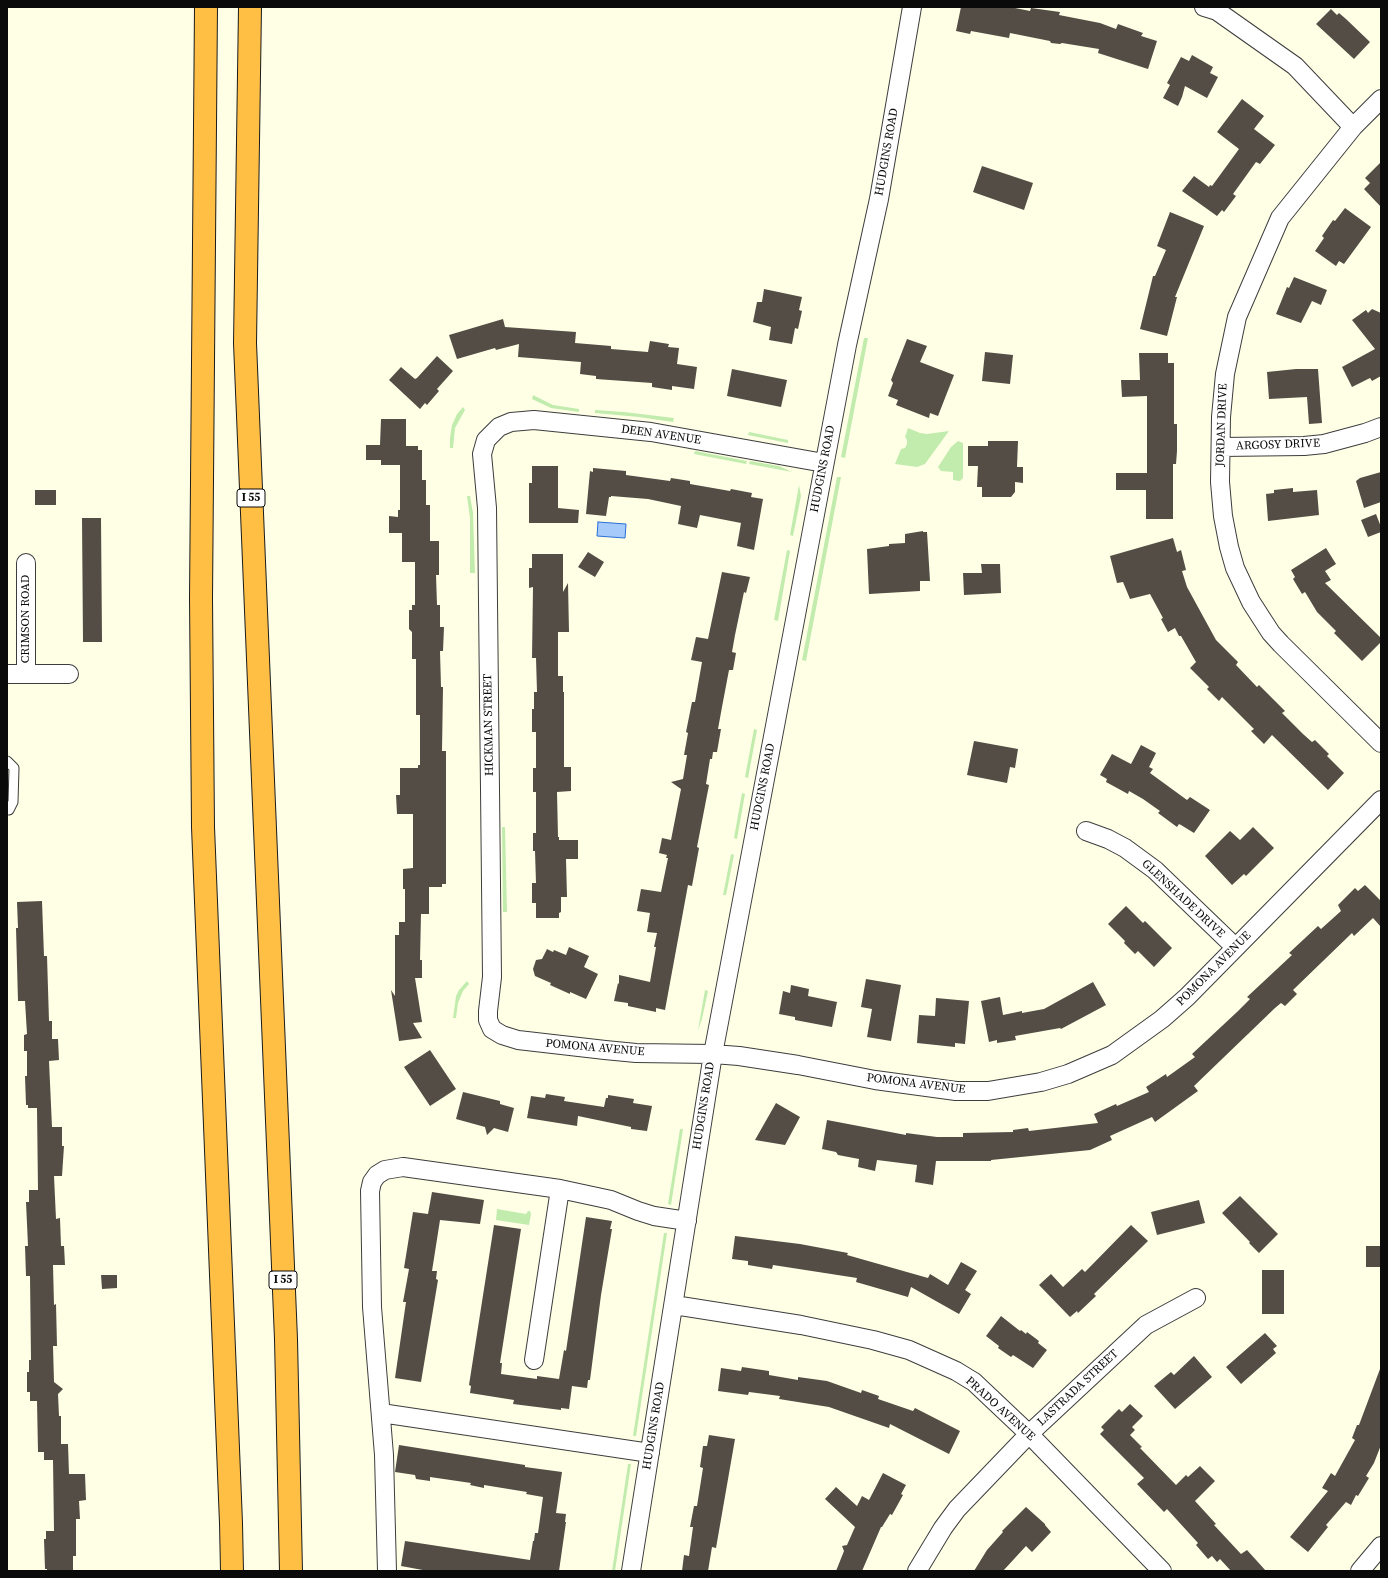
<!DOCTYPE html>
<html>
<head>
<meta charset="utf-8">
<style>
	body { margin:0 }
	#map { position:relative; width:1388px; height:1578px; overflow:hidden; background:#ffffe6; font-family:"Source Serif 4",serif }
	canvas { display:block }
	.frame { position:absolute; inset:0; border:8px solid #0a0a0a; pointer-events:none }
</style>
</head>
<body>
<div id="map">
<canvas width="1388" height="1578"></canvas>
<div class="frame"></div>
</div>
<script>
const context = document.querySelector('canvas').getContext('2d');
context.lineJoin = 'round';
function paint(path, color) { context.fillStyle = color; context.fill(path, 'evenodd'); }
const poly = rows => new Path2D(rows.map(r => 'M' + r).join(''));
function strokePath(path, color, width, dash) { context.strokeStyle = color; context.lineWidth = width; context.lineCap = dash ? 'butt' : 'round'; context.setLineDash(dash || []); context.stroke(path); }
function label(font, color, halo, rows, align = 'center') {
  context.font = font + ' "Source Serif 4",serif'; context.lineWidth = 4; context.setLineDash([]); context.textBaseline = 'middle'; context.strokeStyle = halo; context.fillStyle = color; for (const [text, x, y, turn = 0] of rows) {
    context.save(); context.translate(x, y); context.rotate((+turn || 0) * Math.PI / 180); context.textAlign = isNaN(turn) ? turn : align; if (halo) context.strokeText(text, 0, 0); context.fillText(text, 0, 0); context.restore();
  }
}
paint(poly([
	[864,338,868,338,845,458,841,457],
	[533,395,553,405,579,409,579,412,551,408,532,399],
	[463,407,465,410,455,428,453,448,450,448,450,438,452,425,457,414],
	[595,410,624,412,674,418,673,422,639,417,595,413],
	[908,428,920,433,927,434,949,431,925,464,917,467,895,464,901,449,905,448,907,444,907,440,905,437],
	[749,432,788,440,788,443,748,435],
	[958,441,963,443,963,478,960,481,953,480,953,472,941,471,938,467,951,447],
	[695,451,747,461,746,464,694,454],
	[750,461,779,466,792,472,749,464],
	[837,477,841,477,806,661,802,660],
	[799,485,801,496,793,536,790,535],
	[467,496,470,496,473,513,475,573,470,573,470,518],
	[787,550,790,551,778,621,774,620],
	[754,729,757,730,748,778,745,777],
	[742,793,745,794,737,839,734,838],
	[502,827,505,827,507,912,503,912],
	[731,854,734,855,726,895,723,895],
	[467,981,469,984,463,991,458,1003,456,1018,453,1018,456,996,459,990],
	[705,990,708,991,702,1019,698,1030],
	[680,1129,683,1129,671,1205,668,1204],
	[497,1209,526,1214,528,1211,530,1211,531,1214,529,1225,496,1220],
	[664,1233,667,1233,636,1436,633,1436],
	[628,1464,631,1464,615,1571,612,1571]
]), '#c2ecae');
const water = poly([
	[598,522,626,524,625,538,597,536,598,522]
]);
paint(water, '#a6cbfb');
strokePath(water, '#286fd7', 1);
paint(poly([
	[961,7,1010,7,1030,11,1031,8,1060,12,1059,15,1100,23,1116,29,1118,24,1143,33,1141,36,1157,41,1148,69,1098,53,1099,49,1062,43,1060,44,1051,43,1050,41,1010,33,1009,38,971,31,970,34,956,31],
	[1331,9,1337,15,1339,13,1346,19,1370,42,1354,59,1316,24],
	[1192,55,1213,67,1210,73,1218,77,1207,98,1185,86,1182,97,1178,106,1163,98,1170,85,1167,83,1181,57,1189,61],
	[1242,99,1264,116,1254,129,1275,145,1260,164,1256,162,1233,194,1236,196,1224,212,1222,210,1217,216,1182,191,1194,176,1209,187,1210,185,1212,186,1239,149,1217,132],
	[1381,162,1381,207,1364,189,1370,183,1365,178],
	[982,166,1033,183,1024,210,973,192],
	[1345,208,1371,227,1344,264,1339,261,1336,266,1315,251,1324,238,1322,236,1333,220,1335,221],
	[1170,212,1204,226,1175,297,1177,297,1167,336,1140,329,1153,276,1155,276,1166,250,1157,246],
	[1294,277,1327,290,1321,305,1312,301,1301,323,1276,314,1287,287,1289,288],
	[764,289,802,297,799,310,802,311,798,329,795,328,792,344,769,340,771,327,753,322,757,302,762,302],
	[1372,309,1381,313,1381,376,1372,381,1370,378,1352,387,1342,367,1375,349,1352,320,1366,310,1368,313],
	[503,319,505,327,576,332,575,343,611,346,611,349,648,352,650,341,669,344,668,347,679,348,677,364,697,367,694,389,672,386,672,390,652,387,652,383,596,379,596,376,580,374,581,362,518,357,519,344,496,350,495,348,457,359,449,335],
	[907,339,927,346,920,362,954,375,938,416,930,413,929,418,896,405,898,400,888,396,893,383,891,380],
	[985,352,1013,355,1010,384,982,381],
	[1139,353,1168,353,1168,363,1174,363,1174,424,1177,424,1177,451,1176,464,1173,464,1173,519,1146,519,1146,490,1116,490,1116,473,1147,473,1147,396,1122,397,1121,380,1140,380],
	[437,356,453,371,437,389,439,391,427,405,425,403,420,409,389,380,401,367,415,379,417,378],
	[732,369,787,380,781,407,727,396],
	[1296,369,1318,369,1322,423,1309,424,1307,397,1269,399,1267,372],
	[381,419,406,419,406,446,418,446,418,450,422,450,422,480,426,480,426,505,430,505,430,541,439,541,439,575,436,575,437,605,440,605,440,627,444,627,443,651,440,651,441,687,443,687,442,751,446,751,446,884,442,884,442,887,429,887,429,914,421,914,420,960,422,960,422,978,415,978,422,1022,413,1023,422,1038,399,1041,391,990,395,996,395,935,399,935,399,922,405,922,405,889,403,889,403,869,413,868,413,814,397,814,396,795,400,795,400,768,418,768,418,765,420,765,420,715,416,715,416,659,412,659,412,632,409,629,409,610,412,610,412,605,415,605,415,562,402,562,402,533,389,533,389,516,398,517,398,510,400,510,400,465,381,465,381,460,366,460,366,445,380,445],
	[988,441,1018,441,1017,467,1023,467,1023,483,1015,482,1015,492,1011,497,982,497,982,487,977,487,978,466,968,466,968,446,988,446],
	[532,466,558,466,558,508,579,510,578,523,529,523,529,483,532,483],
	[593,468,626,471,626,475,670,481,671,478,690,481,690,484,730,491,731,489,752,493,751,497,763,499,754,550,737,546,741,523,700,515,697,528,678,524,681,506,648,499,611,496,611,497,609,497,606,516,586,514,590,471,593,472],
	[1381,472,1381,502,1364,508,1356,481,1360,478],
	[1293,488,1293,492,1317,490,1319,515,1268,521,1266,494,1274,493,1274,490],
	[35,490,56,490,56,505,35,505],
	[1376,514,1381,527,1381,532,1368,537,1361,520],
	[82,518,101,518,102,642,83,642],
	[923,531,923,532,927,532,930,581,920,581,920,591,869,594,867,549,889,546,889,544,905,543,905,534],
	[1173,538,1177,552,1181,550,1186,570,1182,571,1187,587,1216,640,1238,662,1236,665,1257,687,1259,685,1285,711,1282,713,1303,734,1312,742,1315,740,1329,754,1327,756,1344,773,1328,790,1272,735,1264,744,1251,731,1254,729,1222,697,1219,701,1207,689,1209,687,1190,668,1196,662,1181,636,1179,636,1175,628,1168,632,1161,619,1163,618,1150,594,1130,599,1123,582,1117,583,1110,556],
	[1326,548,1336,564,1325,571,1331,580,1325,583,1381,638,1381,642,1362,661,1334,633,1336,631,1317,612,1305,592,1302,594,1293,579,1295,577,1291,570],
	[588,552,604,562,595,577,578,567],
	[532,554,563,554,563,592,568,583,569,632,558,632,558,676,563,676,563,692,564,692,564,767,571,767,571,791,557,792,558,837,559,837,559,840,578,840,578,859,566,859,567,897,561,897,561,912,559,913,559,918,536,918,536,903,532,903,532,883,536,883,535,851,533,851,533,833,536,833,536,792,533,792,533,768,536,768,536,732,532,732,532,709,534,709,534,692,537,692,536,658,532,658,533,587,529,588,529,568,532,568],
	[981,564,1000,564,1001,593,964,595,963,573,982,573],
	[722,572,750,577,746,593,744,592,735,635,732,652,736,653,733,670,729,670,722,707,718,729,721,729,717,752,713,752,712,759,710,759,706,784,709,785,697,847,699,848,692,886,688,885,665,1010,656,1008,656,1012,628,1006,628,1003,614,1001,618,983,619,984,619,975,650,982,656,947,654,947,657,933,647,932,650,913,637,911,641,889,661,892,668,858,666,858,667,855,659,853,662,838,671,840,681,789,671,782,683,779,687,755,684,755,688,733,686,732,692,702,695,702,702,662,691,660,696,637,708,639],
	[974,741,1018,749,1015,768,1010,767,1007,783,967,775],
	[1141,745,1156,753,1149,767,1153,769,1150,773,1187,800,1190,797,1210,810,1194,833,1181,825,1179,824,1177,827,1158,813,1160,811,1143,799,1129,791,1128,794,1106,782,1107,779,1100,775,1112,754,1131,764],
	[1253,827,1274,848,1246,876,1244,874,1232,885,1205,856,1230,831,1240,840],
	[1365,885,1381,901,1381,927,1373,918,1354,936,1352,933,1293,990,1297,994,1285,1006,1281,1003,1275,1008,1194,1086,1198,1091,1155,1122,1152,1117,1110,1136,1112,1140,1090,1150,991,1160,991,1161,936,1161,933,1185,915,1182,917,1165,877,1160,875,1171,858,1167,859,1159,838,1155,836,1152,822,1149,827,1120,906,1135,906,1133,937,1137,963,1137,963,1133,1013,1132,1013,1130,1028,1128,1029,1131,1098,1123,1094,1114,1116,1104,1117,1106,1149,1092,1146,1087,1166,1074,1167,1077,1195,1057,1192,1054,1237,1012,1250,999,1247,997,1292,955,1289,953,1318,926,1321,929,1341,911,1338,905,1355,888,1358,891],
	[42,901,44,956,47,956,49,1021,52,1021,52,1039,58,1039,59,1060,49,1061,52,1127,62,1127,62,1146,64,1146,62,1176,54,1176,56,1219,60,1218,61,1246,64,1246,65,1265,53,1265,54,1305,56,1304,57,1346,53,1346,54,1382,63,1389,58,1394,59,1416,61,1416,61,1444,68,1444,69,1474,85,1474,86,1500,79,1501,80,1519,76,1519,76,1556,73,1556,73,1571,47,1571,47,1569,45,1569,44,1539,46,1539,46,1531,54,1531,53,1460,44,1460,44,1452,38,1452,37,1401,30,1401,30,1392,27,1392,27,1372,29,1372,29,1360,31,1360,30,1276,26,1276,25,1246,28,1246,26,1202,29,1202,29,1190,38,1190,37,1108,28,1108,28,1105,26,1105,25,1076,27,1076,27,1051,24,1051,24,1035,27,1034,25,1001,18,1001,16,928,18,928,17,902],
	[1126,906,1143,923,1145,921,1172,948,1154,967,1138,951,1135,954,1124,943,1125,941,1108,924],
	[569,947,589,956,584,967,598,974,586,999,570,992,570,994,550,985,551,983,535,976,533,969,536,960,542,959,547,949,553,952,554,950,566,955],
	[866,979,901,985,891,1041,867,1037,872,1009,861,1007],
	[1093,982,1106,1005,1061,1029,1060,1028,1015,1036,1016,1040,997,1043,997,1040,989,1042,981,1001,1000,997,1003,1015,1022,1011,1022,1013,1044,1009],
	[791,985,809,989,808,996,837,1002,832,1027,795,1020,795,1017,779,1014,783,991,790,993],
	[936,998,969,1001,965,1044,955,1043,955,1047,917,1043,919,1015,935,1016],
	[430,1050,456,1089,430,1106,404,1067],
	[463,1092,500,1101,500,1104,514,1108,508,1132,494,1128,487,1135,485,1127,456,1119],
	[546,1094,565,1097,564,1101,604,1107,606,1098,608,1098,608,1095,634,1099,633,1103,652,1106,647,1131,631,1129,631,1127,578,1116,577,1126,527,1118,531,1096,545,1098],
	[776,1103,800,1117,785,1145,755,1140],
	[432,1192,484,1200,480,1224,440,1220,432,1271,437,1271,436,1279,438,1280,421,1382,395,1378,406,1302,403,1302,409,1269,404,1268,413,1212,428,1214],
	[1240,1196,1278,1234,1259,1253,1249,1243,1250,1242,1222,1213],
	[1199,1200,1205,1223,1157,1235,1151,1212],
	[586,1217,612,1221,610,1229,612,1229,601,1295,590,1380,588,1380,587,1388,572,1386,569,1409,561,1408,561,1410,513,1404,514,1400,470,1393,471,1386,469,1385,494,1225,521,1229,500,1363,502,1363,501,1374,537,1379,537,1376,559,1379,564,1350,566,1351],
	[1131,1225,1148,1241,1094,1294,1096,1296,1078,1313,1077,1311,1070,1317,1039,1285,1051,1274,1063,1287,1082,1269,1085,1272],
	[735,1236,800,1244,848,1253,847,1255,928,1278,930,1274,948,1285,961,1262,977,1271,965,1290,971,1294,959,1314,911,1287,908,1297,856,1282,857,1278,773,1265,772,1269,748,1265,748,1261,732,1259],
	[1366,1246,1381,1246,1381,1267,1366,1267],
	[1262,1270,1284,1270,1284,1314,1262,1314],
	[101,1275,117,1275,117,1288,102,1289],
	[1001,1316,1020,1331,1021,1330,1026,1334,1027,1332,1039,1341,1038,1343,1047,1350,1033,1368,1013,1355,1011,1357,998,1348,999,1346,986,1336],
	[1265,1333,1277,1346,1273,1349,1276,1353,1241,1384,1226,1367],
	[1194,1356,1212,1377,1175,1409,1154,1386,1171,1372,1174,1375],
	[742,1367,769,1371,769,1375,798,1380,798,1377,827,1381,861,1393,862,1390,879,1396,878,1399,913,1411,915,1408,960,1431,949,1454,890,1424,889,1428,829,1407,779,1399,780,1396,749,1392,748,1395,718,1391,721,1368,741,1371],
	[1380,1369,1381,1369,1381,1445,1374,1463,1366,1476,1369,1478,1358,1496,1356,1495,1351,1505,1346,1502,1326,1525,1328,1527,1308,1552,1290,1537,1328,1491,1322,1488,1331,1473,1335,1476,1355,1440,1352,1438,1357,1425,1359,1425],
	[1130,1404,1143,1416,1132,1427,1135,1430,1130,1435,1142,1447,1140,1448,1176,1485,1186,1475,1188,1477,1200,1466,1215,1481,1195,1501,1216,1524,1214,1525,1241,1554,1247,1550,1266,1571,1231,1571,1220,1559,1217,1562,1212,1556,1208,1559,1196,1545,1198,1543,1167,1509,1164,1512,1137,1484,1144,1478,1100,1434,1104,1430,1101,1427,1119,1409,1122,1412],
	[709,1435,735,1439,716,1548,712,1547,708,1571,682,1571,684,1555,689,1556,693,1527,690,1527,694,1506,697,1506,703,1468,700,1467,703,1446,707,1446],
	[399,1445,525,1465,525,1467,562,1472,556,1513,566,1514,565,1522,566,1522,559,1571,428,1571,401,1566,405,1541,530,1560,533,1541,534,1541,535,1533,538,1533,543,1497,526,1494,527,1492,484,1485,484,1488,470,1485,471,1483,430,1477,430,1481,416,1479,415,1475,395,1472],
	[883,1473,906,1485,901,1494,903,1495,892,1515,890,1514,882,1527,881,1527,862,1571,836,1571,844,1551,842,1546,847,1545,855,1527,825,1499,836,1487,857,1506,862,1496,869,1500],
	[1026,1507,1045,1524,1045,1525,1051,1532,1032,1552,1026,1546,1003,1571,974,1571,987,1550,1003,1532,1002,1531]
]), '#534d45');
const lane = poly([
	[7,761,14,768,13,802,9,810,7,810]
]);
const street = poly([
	[1204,7,1217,11,1295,66,1353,127],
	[1381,99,1353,127,1280,218,1237,317,1225,374,1221,417,1220,482,1223,516,1229,547,1235,568,1251,602,1271,633,1281,644,1381,743],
	[1221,447,1304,446,1324,444,1365,433,1381,427],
	[824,463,651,432,534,420,511,422,499,427,486,440,482,454,487,508,492,977,488,1011,488,1020,492,1029,502,1035,518,1040,605,1050,636,1053,713,1054,739,1056,798,1065,875,1080,956,1091,988,1091,1041,1082,1068,1074,1112,1055,1162,1019,1187,997,1381,800],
	[26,563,26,674],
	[7,674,69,674],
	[1086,831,1108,839,1125,848,1155,870,1235,947],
	[674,1305,801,1325,873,1340,909,1350,956,1371,974,1382,1029,1434,1162,1571],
	[534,1360,560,1189],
	[381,1413,650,1453],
	[387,1571,384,1455,372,1307,370,1191,372,1182,377,1175,385,1170,403,1167,560,1189,611,1200,638,1211,654,1216,687,1221],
	[631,1571,713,1054,847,345,879,199,912,7],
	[917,1571,943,1528,957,1509,1029,1434,1146,1325,1196,1298],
	[1360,1571,1381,1546]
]);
const highway = poly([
	[206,7,201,598,203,827,231,1523,232,1571],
	[250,7,245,343,286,1339,291,1571]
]);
strokePath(lane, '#3d3d3d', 11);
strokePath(street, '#3d3d3d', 20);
strokePath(highway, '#1b1b1b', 24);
strokePath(lane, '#fff', 9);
strokePath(street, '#fff', 18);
strokePath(highway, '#ffbe44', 22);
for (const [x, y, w] of [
	[251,498,28],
	[283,1280,28]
]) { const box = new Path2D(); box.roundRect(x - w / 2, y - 9, w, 18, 3); context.fillStyle = '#fff'; context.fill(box); strokePath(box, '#0a0a0a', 1); }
label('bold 11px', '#0a0a0a', null, [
	["I 55",251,498],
	["I 55",283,1280]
]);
label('12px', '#0a0a0a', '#fff', [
	["HUDGINS ROAD",887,152,-80],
	["JORDAN DRIVE",1222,425,-88],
	["DEEN AVENUE",661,435,8],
	["ARGOSY DRIVE",1278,445,-2],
	["HUDGINS ROAD",823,469,-79],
	["CRIMSON ROAD",26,619,-90],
	["HICKMAN STREET",489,725,-91],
	["HUDGINS ROAD",763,787,-79],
	["GLENSHADE DRIVE",1183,899,43],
	["POMONA AVENUE",1214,969,-45],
	["POMONA AVENUE",595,1048,5],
	["POMONA AVENUE",916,1084,7],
	["HUDGINS ROAD",704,1106,-81],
	["LASTRADA STREET",1078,1388,-43],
	["PRADO AVENUE",1000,1409,42],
	["HUDGINS ROAD",654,1426,-81]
]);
</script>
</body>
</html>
